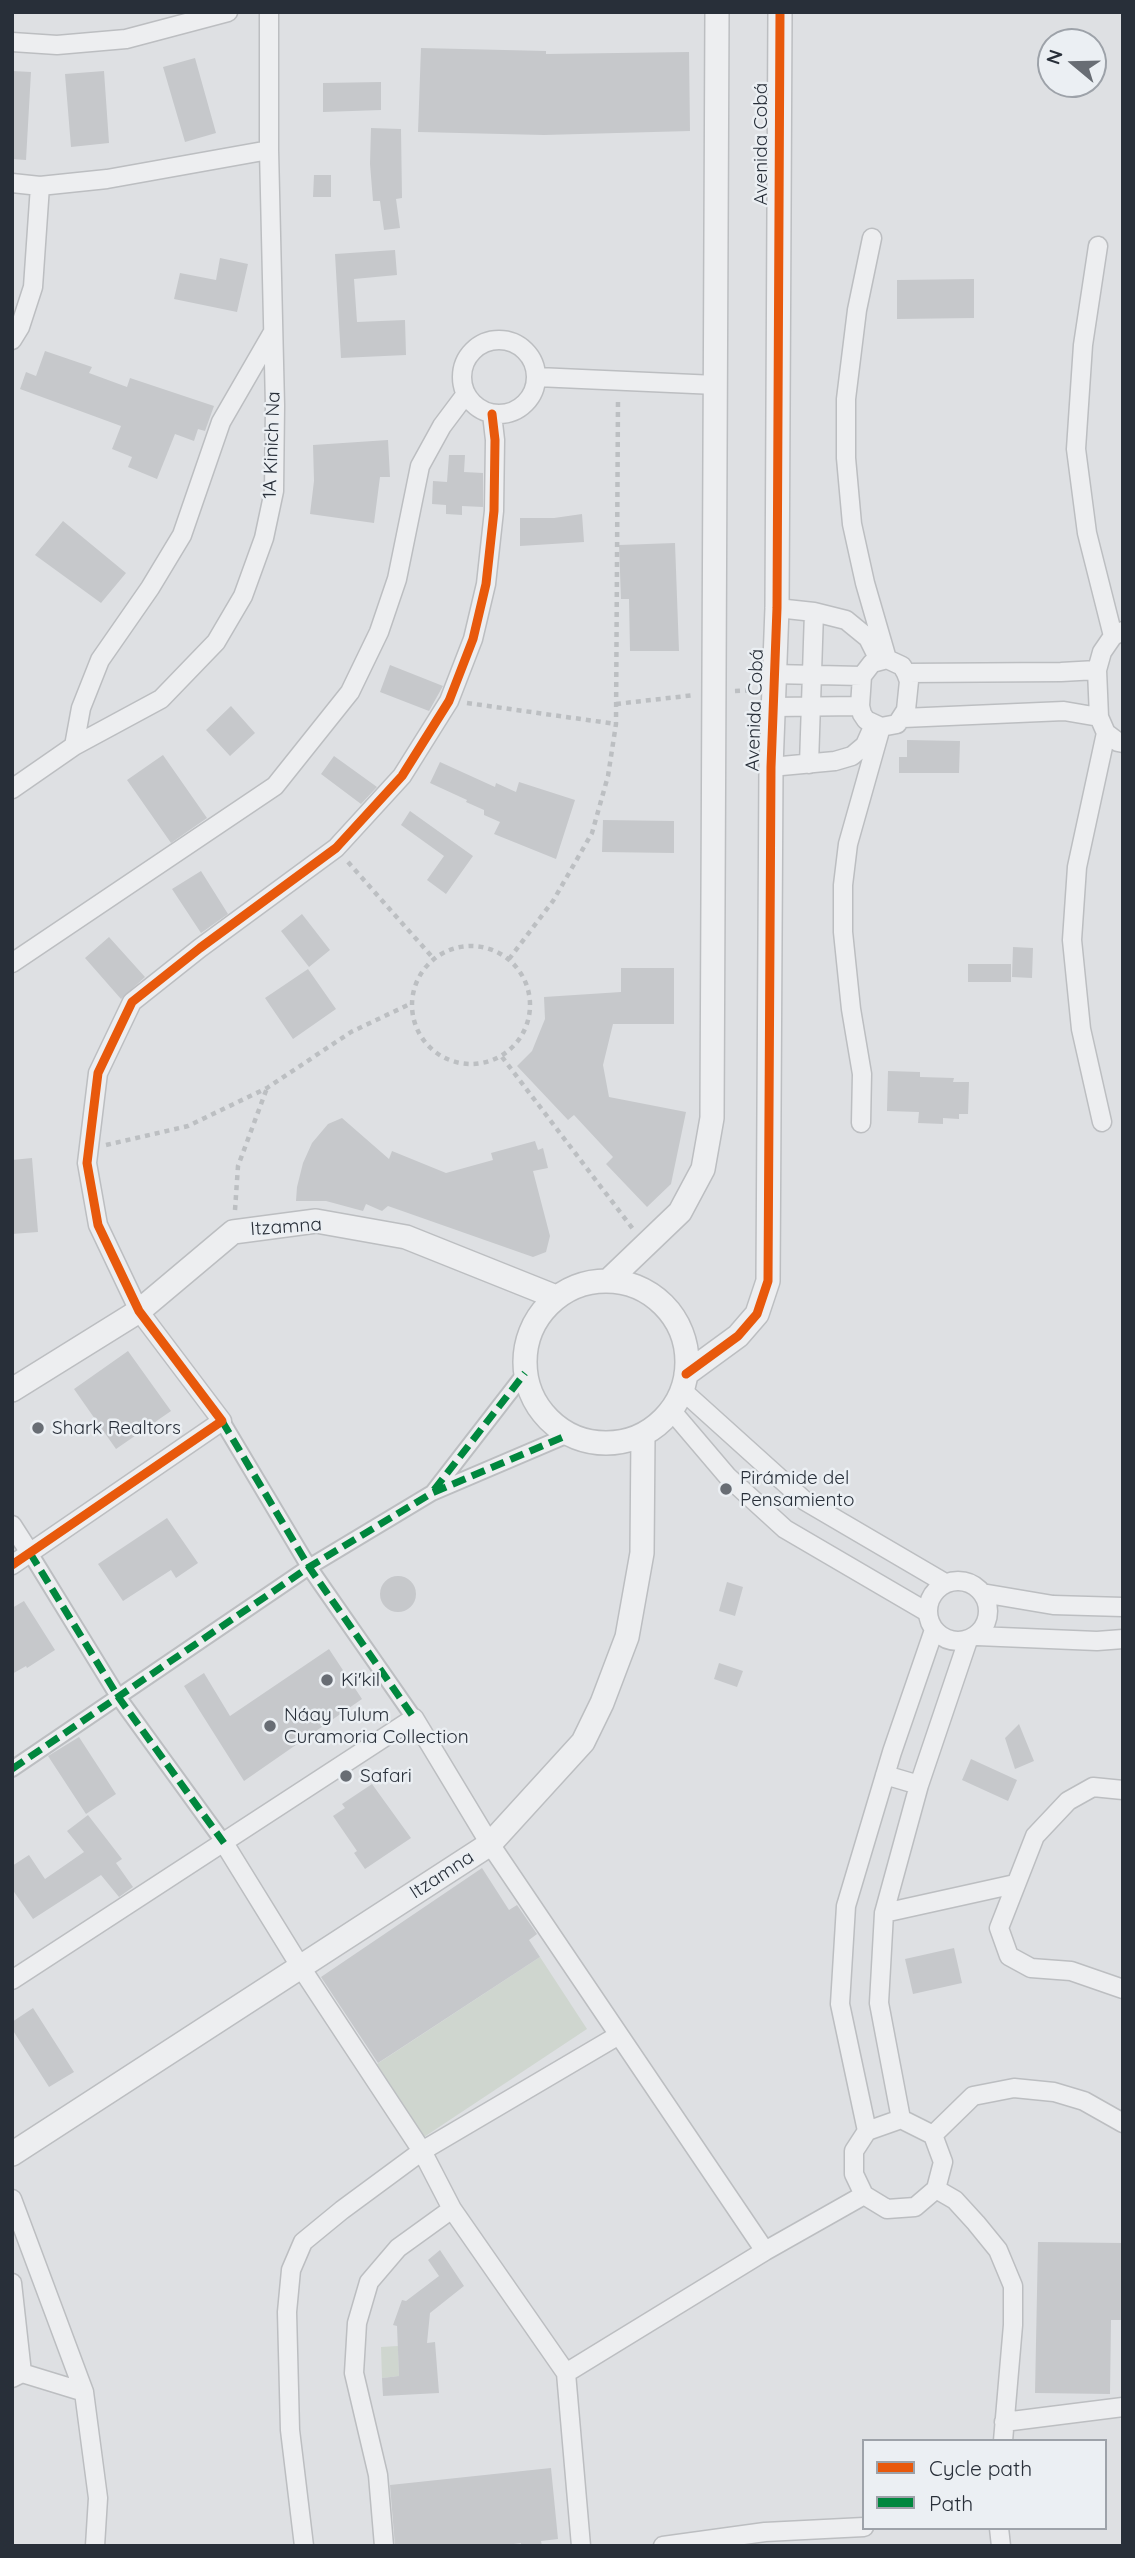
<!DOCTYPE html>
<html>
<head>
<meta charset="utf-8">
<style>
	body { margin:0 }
	#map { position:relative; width:1135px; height:2558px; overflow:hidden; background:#dee0e3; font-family:Quicksand,sans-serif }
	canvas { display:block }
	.frame { position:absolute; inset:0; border:14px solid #282f39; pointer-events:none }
	.legend { position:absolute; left:862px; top:2439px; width:245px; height:91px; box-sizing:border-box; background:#ebeff3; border:2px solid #9da2a9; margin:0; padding:9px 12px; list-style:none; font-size:21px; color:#282f39 }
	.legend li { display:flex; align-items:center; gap:14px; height:35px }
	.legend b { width:35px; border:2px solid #9da2a9 }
	.north { position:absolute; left:1037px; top:28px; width:70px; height:70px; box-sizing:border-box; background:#ebeff3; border:2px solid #9da2a9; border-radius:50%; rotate:289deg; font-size:19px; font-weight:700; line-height:28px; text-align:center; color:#282f39 }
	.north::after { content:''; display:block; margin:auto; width:24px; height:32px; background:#686d74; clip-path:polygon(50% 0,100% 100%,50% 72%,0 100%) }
</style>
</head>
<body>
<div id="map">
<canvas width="1135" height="2558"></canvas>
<div class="frame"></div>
<ul class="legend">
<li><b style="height:9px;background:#e8590c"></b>Cycle path</li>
<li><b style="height:9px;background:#00873e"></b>Path</li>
</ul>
<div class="north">N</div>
</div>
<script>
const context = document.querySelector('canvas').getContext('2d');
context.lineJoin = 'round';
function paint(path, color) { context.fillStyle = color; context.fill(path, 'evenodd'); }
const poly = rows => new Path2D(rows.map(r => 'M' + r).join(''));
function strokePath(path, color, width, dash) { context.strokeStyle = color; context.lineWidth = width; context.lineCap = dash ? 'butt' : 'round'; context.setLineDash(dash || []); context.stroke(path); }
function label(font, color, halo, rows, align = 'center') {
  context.font = font + ' Quicksand,sans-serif'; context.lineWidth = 5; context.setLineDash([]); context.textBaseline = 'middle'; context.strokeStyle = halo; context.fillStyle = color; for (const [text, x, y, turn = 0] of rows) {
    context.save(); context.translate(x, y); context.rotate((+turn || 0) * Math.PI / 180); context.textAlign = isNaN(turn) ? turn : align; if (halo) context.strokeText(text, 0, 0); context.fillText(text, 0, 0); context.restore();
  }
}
paint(poly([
	[540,1957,587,2029,424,2137,377,2064],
	[398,2346,399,2376,382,2378,381,2347]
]), '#cfd6cf');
paint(poly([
	[421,48,546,51,546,54,689,52,690,131,544,135,418,132],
	[195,58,216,133,185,142,163,67],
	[12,71,31,72,26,160,12,159],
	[104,71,109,143,71,147,65,74],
	[381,82,381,110,323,112,323,83],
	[371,128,401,129,402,198,396,199,400,228,384,230,380,201,373,201,370,164],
	[314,175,331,175,331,197,313,197],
	[395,250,397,275,354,279,357,322,405,320,406,355,341,358,335,254],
	[220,258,248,264,237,312,174,299,180,273,216,280],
	[974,279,974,318,897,319,897,280],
	[45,351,92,367,89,373,127,387,130,378,214,406,205,431,198,429,194,441,175,434,157,479,128,467,132,457,112,449,121,426,20,389,26,372,36,376],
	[388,440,390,477,380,477,374,523,310,514,314,481,313,445],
	[449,455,465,455,464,472,483,473,483,507,462,506,462,515,446,514,446,505,432,504,433,481,447,482],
	[582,514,584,542,520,546,520,518,554,518],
	[63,521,126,573,101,603,35,555],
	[675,543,679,651,630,651,629,599,621,599,619,545],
	[390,665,443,686,429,711,380,692],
	[231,706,255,733,230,756,206,730],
	[907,740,960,741,959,773,899,773,899,757,907,757],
	[163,755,207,818,171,843,127,780],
	[334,756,377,787,361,804,321,774],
	[440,762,495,787,496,783,516,792,519,782,575,800,556,859,494,834,500,822,484,815,484,810,466,802,467,800,430,783],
	[410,811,473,856,446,894,427,880,444,856,401,825],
	[603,820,674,821,674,853,602,852],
	[201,871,228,914,201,933,172,889],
	[302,914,330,950,309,967,281,931],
	[109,937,145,977,121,999,85,958],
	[1013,947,1033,948,1032,978,1012,977],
	[968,964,1011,964,1011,982,968,982],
	[621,968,674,968,674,1024,613,1024,603,1065,609,1097,686,1112,671,1184,647,1207,606,1164,613,1157,574,1115,568,1120,517,1066,532,1051,545,1019,544,997,621,992],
	[308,969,336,1009,293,1039,265,998],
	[888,1071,920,1072,920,1077,954,1078,953,1082,969,1082,968,1114,959,1114,959,1119,943,1118,943,1124,918,1123,919,1112,887,1111],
	[342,1118,389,1159,392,1151,446,1173,493,1160,491,1153,535,1141,538,1150,543,1148,548,1168,533,1171,550,1236,546,1252,533,1257,388,1206,382,1211,366,1204,363,1211,326,1201,296,1201,297,1187,303,1163,312,1143,328,1124],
	[32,1158,38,1232,12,1234,12,1160],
	[128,1351,171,1411,116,1449,74,1389],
	[167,1518,198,1563,176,1578,171,1570,123,1601,98,1564],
	'380 1594a18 18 0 1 1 36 0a18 18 0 1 1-36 0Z',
	[727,1582,743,1587,735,1616,719,1611],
	[24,1601,55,1650,27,1668,26,1666,12,1674,12,1608],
	[329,1649,362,1699,244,1781,184,1686,204,1673,230,1716],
	[719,1663,743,1671,737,1687,714,1679],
	[1019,1724,1034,1761,1015,1769,1005,1738],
	[79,1737,116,1794,86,1814,48,1756],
	[971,1759,1017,1780,1008,1801,962,1780],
	[372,1784,411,1838,365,1869,354,1853,357,1851,333,1816,345,1808,342,1804],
	[88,1815,122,1859,116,1863,133,1887,119,1897,101,1875,33,1919,12,1889,12,1866,29,1855,45,1879,84,1852,67,1831],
	[482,1868,509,1910,517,1905,537,1934,529,1940,540,1957,378,2063,321,1977],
	[954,1948,962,1983,913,1994,905,1959],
	[33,2008,74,2072,49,2087,12,2029,12,2022],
	[1038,2242,1123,2243,1123,2320,1111,2320,1110,2394,1035,2393],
	[440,2250,464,2286,430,2313,427,2343,435,2342,439,2393,383,2396,382,2378,399,2376,397,2326,393,2325,402,2300,406,2301,439,2276,428,2260],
	[551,2468,558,2539,541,2541,542,2546,521,2546,521,2543,499,2546,395,2546,390,2485]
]), '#c6c8cb');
const pedestrian = poly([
	[222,1421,309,1567,414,1718],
	[433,1492,525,1373],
	[30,1553,119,1698,224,1843],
	[12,1769,309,1567,432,1493,568,1435]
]);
const minor = poly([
	[12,42,57,45,126,39,228,12],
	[12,183,40,186,107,179,269,150],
	[872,238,857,310,846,399,846,458,852,524,865,583,887,659],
	[1098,246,1083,345,1076,449,1087,533,1113,636],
	'462 377a37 37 0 1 1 74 0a37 37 0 1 1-74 0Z',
	[12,340,20,327,33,287,40,186],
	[537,377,716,385],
	[777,608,814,612,846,620,868,638,879,660],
	[887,659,902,666,906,673,909,681,906,710,897,724,881,727,866,720,862,714,860,706,862,676,872,663,887,659],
	[1097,670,1099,717],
	[906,673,1061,672,1097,670,1102,652,1113,636,1123,631],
	[773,674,862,676],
	[773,707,860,706],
	[903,718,1064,711,1099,717,1106,733,1118,742,1123,743],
	[74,746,81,708,100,660,150,588,182,535,221,422,273,332],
	[809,764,814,612],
	[771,767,835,761,852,756,865,745,873,727],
	[12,789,74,746,161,699,216,642,243,596,264,538,274,491,275,406,269,150,269,12],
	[12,963,275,786,350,692,379,632,397,579,420,466,442,426,466,394],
	[1102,1122,1081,1029,1072,940,1077,867,1106,733],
	[861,1123,862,1074,851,1009,843,932,843,885,848,844,881,727],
	[683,1391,805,1501,945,1583],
	[671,1410,728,1477,785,1529,927,1612],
	[12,1525,30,1553],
	[12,1565,222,1421,139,1311,98,1225,87,1163,98,1073,132,1002,200,948,336,848,402,776,449,701,473,639,486,584,494,511,495,440,492,414],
	'928 1611a30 30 0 1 1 60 0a30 30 0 1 1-60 0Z',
	[982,1593,1053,1605,1123,1607],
	[977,1636,1097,1641,1123,1639],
	[885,1775,919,1785],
	[1123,1790,1093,1787,1068,1801,1035,1836,999,1928,1009,1956,1031,1968,1071,1971,1123,1989],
	[224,1843,300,1966,422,2151,452,2209,566,2373,581,2546],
	[884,1913,1015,1884],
	[12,1980,414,1718,490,1844,765,2251],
	[901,2119,879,2003,884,1913,919,1785,968,1640],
	[867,2131,901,2119,933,2135,943,2162,936,2189,915,2207,887,2209,864,2195,854,2174,854,2151,867,2131,840,2004,846,1906,892,1752,934,1630],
	[933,2135,973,2096,1014,2088,1054,2092,1084,2101,1123,2123],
	[936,2189,955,2200,976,2223,998,2250,1013,2286,1013,2325,1003,2441],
	[12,2199,84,2392],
	[12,2283,22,2373],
	[566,2373,765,2251,864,2195],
	[12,2378,22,2373,84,2392,98,2498,95,2546],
	[1004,2422,1123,2407],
	[999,2528,1001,2546],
	[304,2546,290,2430,287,2312,291,2270,303,2242,342,2210,422,2151,619,2035],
	[384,2546,378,2475,354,2373,357,2323,369,2282,398,2248,452,2209],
	[663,2546,765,2532,864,2527]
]);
const tertiary = poly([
	[609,1280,680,1212,703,1169,712,1118,717,12],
	'525 1362a81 81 0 1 1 162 0a81 81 0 1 1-162 0Z',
	[686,1374,738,1336,757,1314,768,1281,771,767,777,608,780,12],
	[12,1390,139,1311,233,1232,316,1221,406,1237,556,1297],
	[12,2154,490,1844,583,1742,602,1703,627,1637,642,1553,643,1435]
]);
strokePath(pedestrian, '#bcbec1', 18);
strokePath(minor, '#bcbec1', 21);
strokePath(tertiary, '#bcbec1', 26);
strokePath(poly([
	[735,691,754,690],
	[467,703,616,724],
	[616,704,695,695],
	[348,862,433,958],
	'412 1005a59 59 0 1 1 118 0a59 59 0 1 1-118 0Z',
	[509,959,553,901,592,833,608,776,616,724,618,399],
	[502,1057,633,1229],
	[106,1145,188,1126,267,1088,351,1032,410,1004],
	[235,1210,238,1166,267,1088]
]), '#bcbfc2', 4.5, [5, 5]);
strokePath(pedestrian, '#edeef0', 14);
strokePath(minor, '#edeef0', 18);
strokePath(tertiary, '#edeef0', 23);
strokePath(poly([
	[222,1421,309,1567,414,1718],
	[434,1490,525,1373],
	[30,1553,119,1698,224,1843],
	[12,1769,309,1567,432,1493,568,1435]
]), '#00873e', 7, [14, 7]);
strokePath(poly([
	[686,1374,738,1336,757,1314,768,1281,771,767,777,608,780,12],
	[12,1565,222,1421,139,1311,98,1225,87,1163,98,1073,132,1002,200,948,336,848,402,776,449,701,473,639,486,584,494,511,495,440,492,414]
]), '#e8590c', 9);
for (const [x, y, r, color] of [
	[38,1428,7,"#686d74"],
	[726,1489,7,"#686d74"],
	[327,1680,7,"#686d74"],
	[270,1726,7,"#686d74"],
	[346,1776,7,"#686d74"]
]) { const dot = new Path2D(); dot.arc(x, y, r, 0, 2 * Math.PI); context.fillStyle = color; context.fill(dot); strokePath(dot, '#ebeff3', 2.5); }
label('19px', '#282f39', '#ebeff3', [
	["Avenida Cobá",761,144,-90],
	["1A Kinich Na",272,445,-88],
	["Avenida Cobá",755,710,-88],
	["Itzamna",286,1227,-4],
	["Itzamna",442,1875,-33]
]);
label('19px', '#282f39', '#ebeff3', [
	["Shark Realtors",52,1428],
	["Pirámide del",740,1478],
	["Pensamiento",740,1500],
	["Ki'kil",341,1680],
	["Náay Tulum",284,1715],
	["Curamoria Collection",284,1737],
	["Safari",360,1776]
], 'left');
</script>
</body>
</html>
